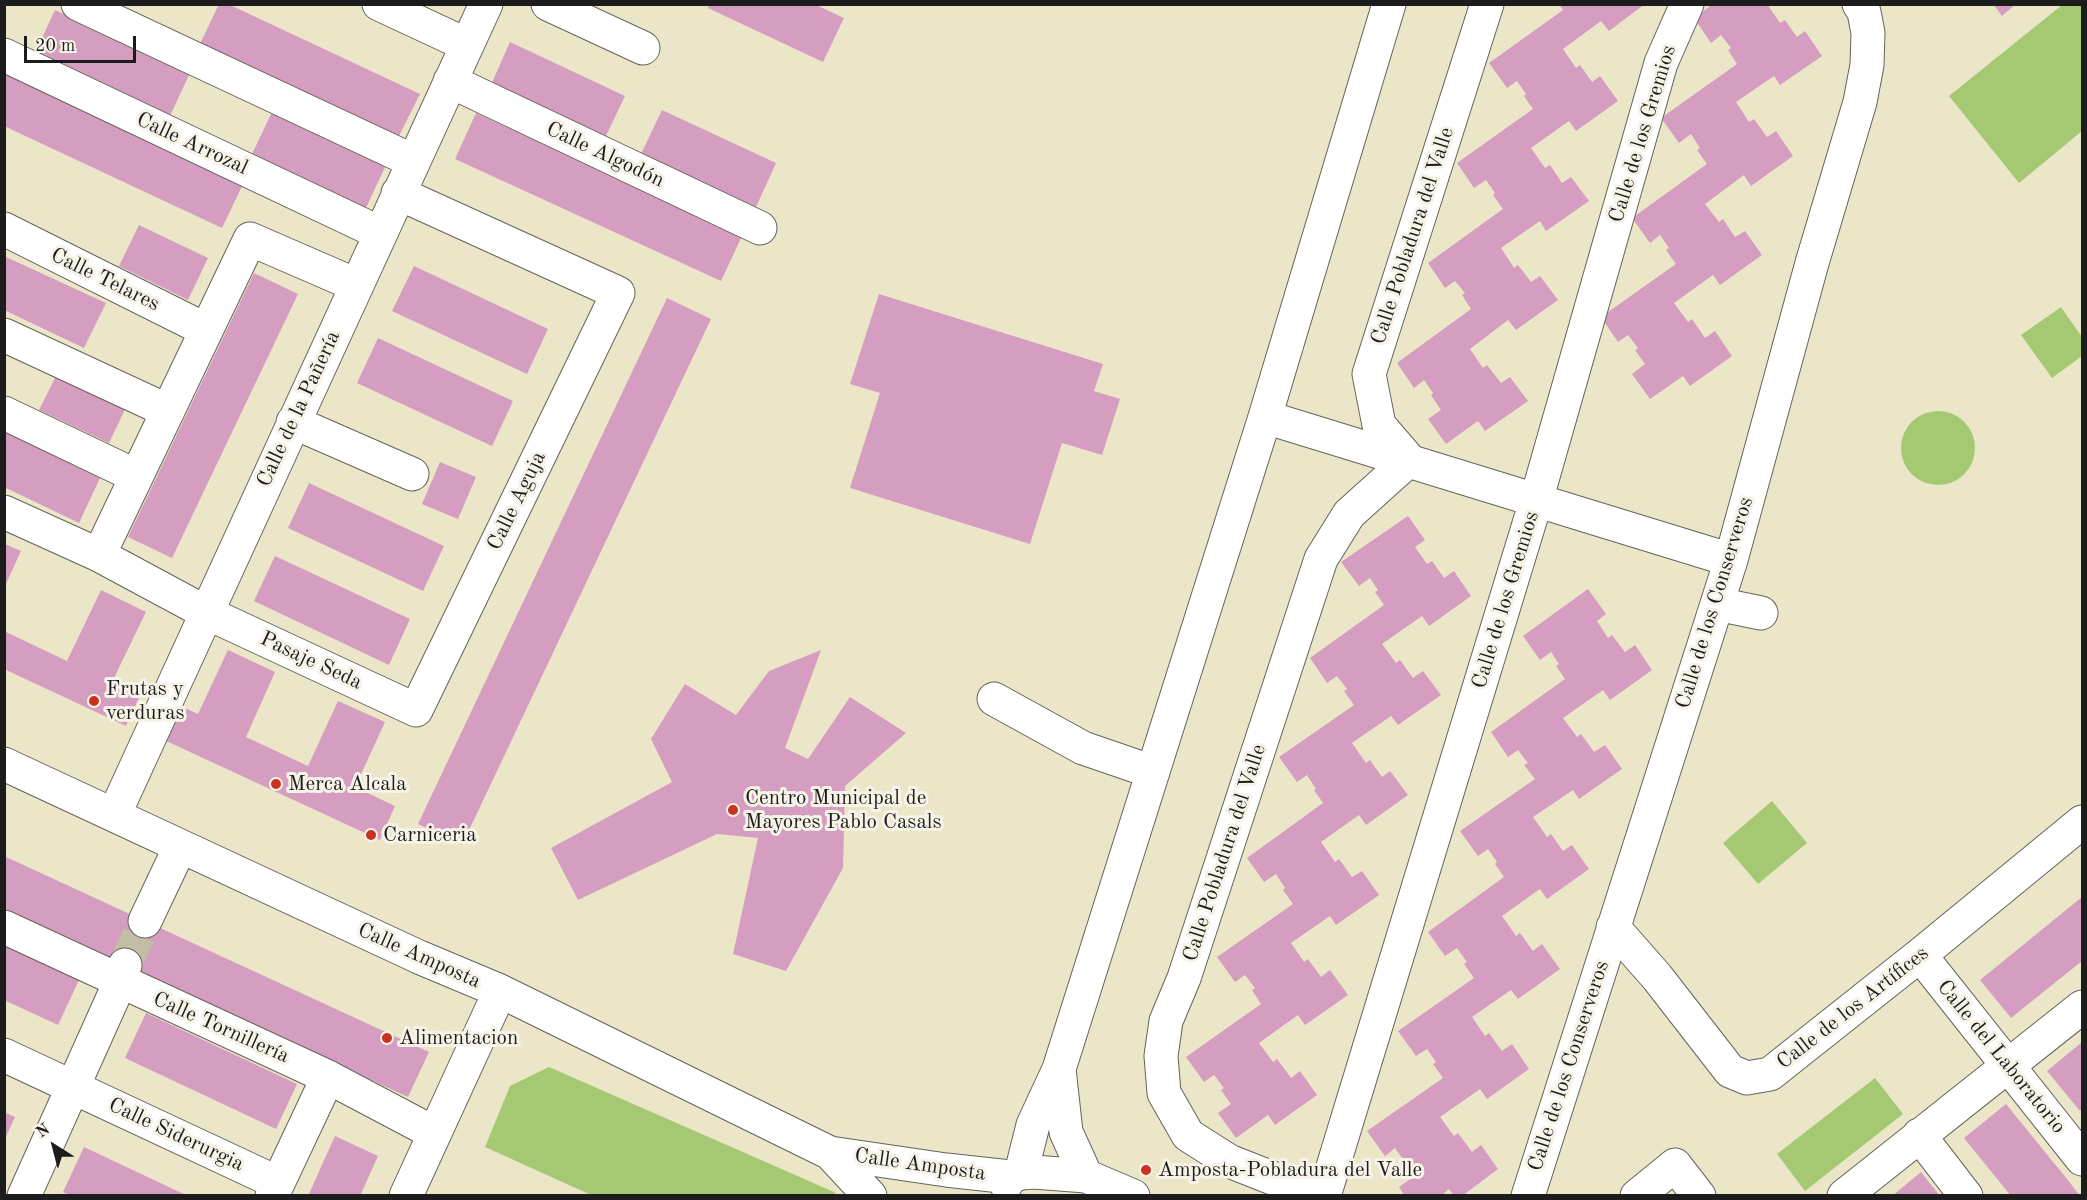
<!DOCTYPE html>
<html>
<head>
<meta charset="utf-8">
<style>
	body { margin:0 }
	#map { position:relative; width:2087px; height:1200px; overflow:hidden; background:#ece6c9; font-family:"Old Standard TT",serif }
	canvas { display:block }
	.frame { position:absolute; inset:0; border:6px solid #1c1c1c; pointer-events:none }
	.north { position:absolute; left:24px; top:1116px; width:60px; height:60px; -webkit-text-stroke:4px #f7f3e8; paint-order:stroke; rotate:324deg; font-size:16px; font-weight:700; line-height:24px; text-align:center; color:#1c1c1c }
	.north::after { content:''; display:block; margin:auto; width:21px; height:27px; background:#1c1c1c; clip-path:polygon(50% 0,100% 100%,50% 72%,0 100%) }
	.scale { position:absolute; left:24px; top:36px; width:112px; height:27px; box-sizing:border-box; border:3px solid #1c1c1c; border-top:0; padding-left:8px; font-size:18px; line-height:21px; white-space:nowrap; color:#1c1c1c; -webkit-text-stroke:4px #f7f3e8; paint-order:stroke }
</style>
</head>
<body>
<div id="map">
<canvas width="2087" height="1200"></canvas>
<div class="frame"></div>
<div class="north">N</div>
<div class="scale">20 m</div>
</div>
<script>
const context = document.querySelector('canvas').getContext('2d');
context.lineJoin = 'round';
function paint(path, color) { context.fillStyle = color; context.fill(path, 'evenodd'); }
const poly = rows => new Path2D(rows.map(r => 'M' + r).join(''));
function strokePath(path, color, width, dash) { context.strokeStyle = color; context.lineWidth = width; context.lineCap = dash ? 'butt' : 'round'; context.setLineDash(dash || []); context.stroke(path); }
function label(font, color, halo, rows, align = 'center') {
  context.font = font + ' "Old Standard TT",serif'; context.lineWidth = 6; context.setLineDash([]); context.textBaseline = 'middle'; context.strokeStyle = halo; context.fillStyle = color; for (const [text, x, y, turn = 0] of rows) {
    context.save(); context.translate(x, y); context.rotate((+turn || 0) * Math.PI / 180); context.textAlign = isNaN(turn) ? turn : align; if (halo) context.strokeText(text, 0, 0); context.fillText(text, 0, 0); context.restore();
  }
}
paint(poly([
	[2062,5,2082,5,2082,131,2019,183,1949,96],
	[2061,307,2082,337,2082,356,2052,378,2021,335],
	'1901 448a37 37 0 1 1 74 0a37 37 0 1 1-74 0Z',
	[1772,801,1807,843,1758,884,1723,843],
	[549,1067,834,1192,837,1195,591,1195,485,1147,510,1086],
	[1875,1078,1903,1114,1805,1191,1777,1154]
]), '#a5c973');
paint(poly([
	[219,4,228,4,420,94,398,138,199,46],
	[710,4,814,4,844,18,823,62,708,8],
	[1559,4,1645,4,1609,31,1601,21,1563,49,1576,68,1580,65,1592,82,1600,76,1618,101,1576,131,1569,121,1531,148,1545,168,1550,165,1562,183,1571,177,1589,201,1546,231,1540,221,1501,248,1514,268,1518,265,1531,282,1540,276,1558,300,1516,330,1508,320,1470,349,1483,368,1487,365,1501,383,1510,377,1528,401,1485,431,1478,421,1446,444,1428,419,1441,410,1431,395,1433,393,1424,380,1414,388,1397,363,1471,309,1462,295,1465,293,1455,281,1445,288,1428,263,1503,209,1493,195,1495,193,1486,180,1474,188,1457,163,1533,109,1524,96,1526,94,1517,81,1507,88,1489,63,1563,10],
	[1713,4,1767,4,1780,23,1785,20,1797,37,1805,31,1822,56,1780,85,1774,76,1736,102,1749,122,1754,119,1767,137,1776,131,1793,156,1751,186,1744,175,1705,204,1719,222,1723,219,1735,237,1745,231,1762,255,1720,285,1713,275,1674,303,1688,322,1692,319,1705,338,1715,331,1732,356,1690,386,1683,376,1650,399,1632,374,1645,364,1635,350,1638,348,1628,335,1618,342,1601,317,1676,264,1666,250,1669,248,1660,235,1650,243,1632,218,1707,164,1697,150,1700,148,1691,134,1679,143,1661,118,1737,64,1728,50,1731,48,1721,35,1711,43,1694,18],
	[1993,4,2016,4,2002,16],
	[55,10,190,73,169,118,34,55],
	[510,42,625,96,604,140,490,87],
	[4,70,244,182,222,228,4,126],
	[273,110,386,165,365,210,252,154],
	[662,110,776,163,756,207,641,154],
	[476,113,742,236,721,281,455,159],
	[139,225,208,258,188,300,119,266],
	[4,256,106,303,84,348,4,310],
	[414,266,548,329,527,374,392,311],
	[254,273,298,294,172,558,128,537],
	[879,294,1103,364,1094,391,1120,399,1102,455,1062,443,1030,544,850,488,880,393,850,384],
	[667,298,711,319,462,845,418,824],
	[378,338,513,401,492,446,357,383],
	[60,368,129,401,109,443,39,410],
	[4,432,100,478,79,523,4,487],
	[440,462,476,477,458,519,422,504],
	[309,483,444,546,423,591,288,528],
	[1408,516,1425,540,1415,547,1427,564,1432,561,1444,578,1454,571,1471,596,1429,626,1422,616,1382,644,1396,663,1400,660,1413,678,1423,671,1441,695,1398,725,1391,716,1352,743,1366,763,1370,760,1382,777,1390,771,1408,795,1366,825,1359,815,1321,842,1335,862,1339,859,1352,877,1362,871,1379,895,1336,925,1330,916,1291,943,1304,962,1308,959,1321,977,1330,970,1348,995,1305,1025,1298,1015,1259,1043,1273,1062,1277,1059,1291,1078,1300,1071,1317,1095,1275,1125,1268,1115,1236,1138,1218,1113,1231,1104,1221,1090,1224,1088,1214,1075,1204,1082,1186,1057,1261,1004,1252,990,1255,988,1245,975,1235,982,1217,957,1293,904,1283,890,1285,888,1276,874,1264,882,1247,858,1323,803,1314,790,1316,789,1307,775,1297,782,1279,757,1354,705,1344,691,1347,689,1337,676,1327,683,1310,658,1384,605,1375,592,1378,590,1370,578,1359,586,1341,562],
	[5,544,21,551,5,586],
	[275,556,410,619,389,665,254,601],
	[1588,589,1606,614,1597,621,1608,638,1612,635,1625,652,1635,645,1652,670,1610,700,1603,690,1563,718,1577,737,1581,734,1594,752,1605,745,1622,769,1579,799,1573,790,1533,817,1547,837,1551,834,1563,851,1572,845,1589,869,1547,899,1540,889,1502,916,1516,936,1520,933,1533,951,1542,944,1560,969,1518,999,1511,990,1472,1017,1485,1036,1489,1033,1502,1051,1512,1044,1529,1069,1487,1099,1480,1089,1440,1117,1454,1136,1458,1133,1472,1152,1481,1145,1498,1169,1462,1196,1454,1196,1449,1189,1441,1196,1405,1196,1399,1187,1412,1178,1402,1164,1405,1162,1395,1148,1385,1156,1367,1131,1443,1078,1433,1064,1436,1062,1427,1049,1416,1056,1398,1031,1474,978,1464,964,1467,962,1457,948,1445,956,1428,932,1504,877,1495,864,1497,862,1488,849,1478,856,1460,831,1535,779,1524,765,1528,763,1518,750,1508,757,1491,732,1565,679,1556,666,1559,664,1551,652,1540,660,1523,636],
	[101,590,146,612,112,682,140,696,126,726,4,669,4,631,67,661],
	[228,650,275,672,246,737,308,766,338,701,385,722,355,787,395,806,380,840,162,739,178,705,198,714],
	[821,650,785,748,808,759,850,697,906,733,845,786,843,868,786,971,733,954,758,838,717,834,578,900,551,848,672,782,651,739,685,684,736,715,769,671],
	[4,856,429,1052,408,1097,4,910],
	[2082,897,2082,961,2011,1018,1980,980],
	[4,945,79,980,58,1025,4,1000],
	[146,1013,297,1084,276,1129,125,1058],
	[2082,1042,2082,1108,2080,1111,2047,1071],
	[2006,1104,2071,1184,2080,1196,2011,1196,1964,1138],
	[4,1112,15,1117,4,1141],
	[335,1136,378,1156,360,1196,308,1196],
	[84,1147,188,1196,71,1196,63,1192],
	[1921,1172,1940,1196,1892,1196]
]), '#d59dc0');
strokePath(poly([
	[125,965,145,921]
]), '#c2bea6', 33, [33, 16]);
const minor = poly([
	[78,4,413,161],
	[379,4,467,45],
	[548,4,643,48],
	[4,55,380,233],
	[450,81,760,228],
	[4,229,206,330],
	[356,285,250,239,99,555,205,612,416,710,618,293,398,193],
	[4,335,168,411],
	[4,413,136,476],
	[1265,417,1731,560],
	[293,422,412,474],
	[4,512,99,555],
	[1717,604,1761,613],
	[994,699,1083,748,1153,772],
	[4,764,419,957,500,991,830,1153,946,1170,1010,1177],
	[114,815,486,4],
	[145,921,180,847],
	[4,927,328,1077,434,1133],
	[1613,927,1657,977,1730,1071,1747,1078,1770,1074,1920,955,2082,822],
	[1920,955,2082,1159],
	[4,1055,278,1183],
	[1059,1069,1066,1132,1086,1176],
	[1919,1135,1966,1196],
	[830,1153,870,1196],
	[1021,1173,1033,1125,1059,1069,1265,417,1389,4],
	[1006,1184,1010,1177,1021,1173,1034,1172,1086,1176,1133,1196],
	[24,1196,120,982,125,965],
	[272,1196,328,1077],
	[406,1196,500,991],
	[1318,1196,1229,1161,1188,1135,1164,1093,1161,1056,1166,1021,1184,978,1321,559,1349,514,1409,460,1379,425,1369,374,1487,4],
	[1324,1196,1536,501,1661,63,1687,4],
	[1528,1196,1731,560,1812,263,1860,102,1867,65,1868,33,1864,12,1859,4],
	[1637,1196,1675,1165,1699,1196],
	[1844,1196,2082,1007]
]);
strokePath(minor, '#656359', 35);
strokePath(minor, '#fff', 33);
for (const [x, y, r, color] of [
	[94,701,6,"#c8321e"],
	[276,784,6,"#c8321e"],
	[733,810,6,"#c8321e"],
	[371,835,6,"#c8321e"],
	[387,1038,6,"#c8321e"],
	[1146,1170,6,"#c8321e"]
]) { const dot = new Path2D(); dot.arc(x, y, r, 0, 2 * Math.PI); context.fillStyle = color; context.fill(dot); strokePath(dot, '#f7f3e8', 2); }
label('21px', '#1c1c1c', '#f7f3e8', [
	["Calle de los Gremios",1643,134,-73],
	["Calle Arrozal",192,144,25],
	["Calle Algodón",605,155,25],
	["Calle Pobladura del Valle",1413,236,-72],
	["Calle Telares",105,280,26],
	["Calle de la Pañería",299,409,-65],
	["Calle Aguja",517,501,-64],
	["Calle de los Gremios",1506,600,-73],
	["Calle de los Conserveros",1715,603,-73],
	["Pasaje Seda",311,661,25],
	["Calle Pobladura del Valle",1225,853,-72],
	["Calle Amposta",419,956,24],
	["Calle de los Artífices",1853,1008,-38],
	["Calle Tornillería",221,1028,24],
	["Calle del Laboratorio",2001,1057,51],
	["Calle de los Conserveros",1569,1066,-72],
	["Calle Siderurgia",176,1135,25],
	["Calle Amposta",920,1165,8]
]);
label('21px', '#1c1c1c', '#f7f3e8', [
	["Frutas y",106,689],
	["verduras",106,713],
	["Merca Alcala",288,784],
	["Centro Municipal de",745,798],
	["Mayores Pablo Casals",745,822],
	["Carniceria",383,835],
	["Alimentacion",399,1038],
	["Amposta-Pobladura del Valle",1158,1170]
], 'left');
</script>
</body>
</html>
